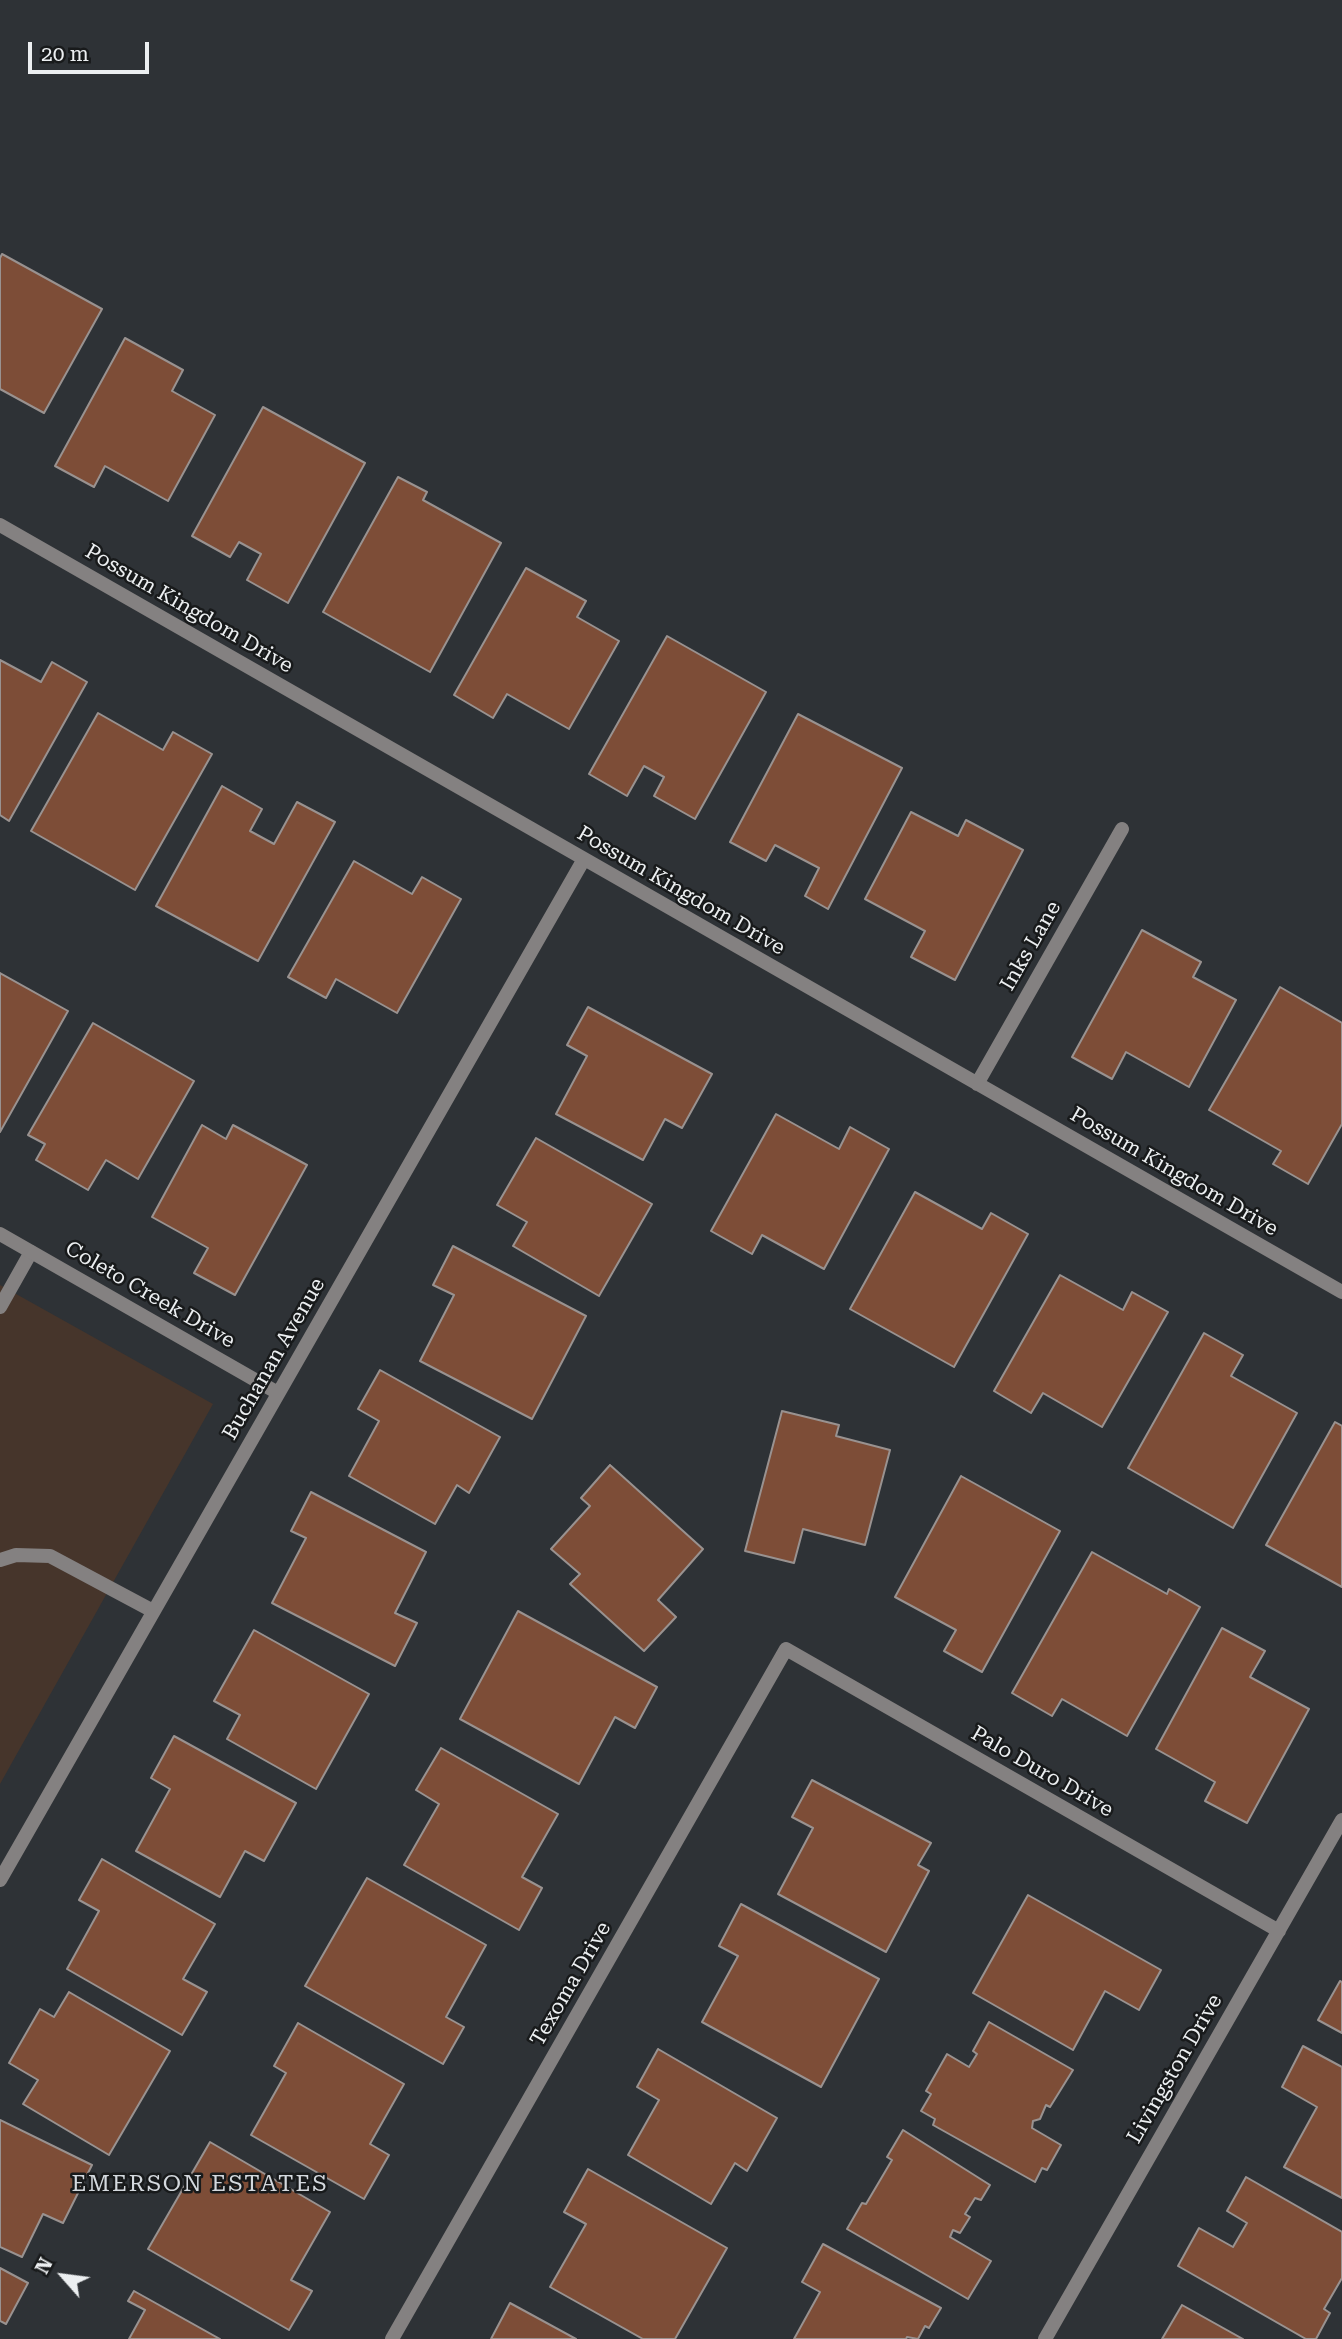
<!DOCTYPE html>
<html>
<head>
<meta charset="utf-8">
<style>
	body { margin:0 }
	#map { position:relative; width:1342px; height:2339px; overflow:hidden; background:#2e3236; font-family:"Roboto Serif",serif }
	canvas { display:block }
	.north { position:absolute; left:28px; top:2241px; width:70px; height:70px; -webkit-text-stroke:5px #181a1b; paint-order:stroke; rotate:298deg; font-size:19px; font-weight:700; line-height:28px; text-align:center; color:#eceff1 }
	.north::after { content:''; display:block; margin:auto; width:24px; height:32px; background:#eceff1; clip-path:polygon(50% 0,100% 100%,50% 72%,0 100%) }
	.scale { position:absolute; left:28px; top:42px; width:121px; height:32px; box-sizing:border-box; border:4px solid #eceff1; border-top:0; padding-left:9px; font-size:21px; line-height:24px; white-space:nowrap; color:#eceff1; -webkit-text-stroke:5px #181a1b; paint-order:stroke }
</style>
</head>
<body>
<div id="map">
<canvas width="1342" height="2339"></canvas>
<div class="north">N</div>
<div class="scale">20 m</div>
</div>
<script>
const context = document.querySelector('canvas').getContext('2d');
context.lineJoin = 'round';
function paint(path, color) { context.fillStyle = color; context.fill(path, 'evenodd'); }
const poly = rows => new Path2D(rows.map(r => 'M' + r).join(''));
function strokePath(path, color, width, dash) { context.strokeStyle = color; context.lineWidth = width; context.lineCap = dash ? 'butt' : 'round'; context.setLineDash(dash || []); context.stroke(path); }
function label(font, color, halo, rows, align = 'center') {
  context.font = font + ' "Roboto Serif",serif'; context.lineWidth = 5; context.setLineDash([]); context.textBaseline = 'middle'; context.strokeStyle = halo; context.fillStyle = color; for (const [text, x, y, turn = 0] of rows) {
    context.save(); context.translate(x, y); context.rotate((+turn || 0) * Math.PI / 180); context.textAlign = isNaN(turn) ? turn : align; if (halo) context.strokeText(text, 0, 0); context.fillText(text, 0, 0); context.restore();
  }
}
paint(poly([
	[0,1285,213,1404,0,1784]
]), '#46352b');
const building = poly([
	[2,254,102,309,44,413,0,389,0,258,2,254],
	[125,338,183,370,172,391,215,415,168,501,105,466,94,487,55,466,125,338],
	[263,407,365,463,288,603,247,580,261,554,239,542,230,557,192,536,263,407],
	[398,477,427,492,423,500,501,543,430,672,323,612,398,477],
	[526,568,586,601,577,617,619,641,569,729,507,694,493,718,454,695,526,568],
	[667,636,766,692,695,819,654,796,664,777,644,766,627,796,589,774,667,636],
	[0,660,41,682,52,662,87,682,9,821,0,815,0,660],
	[98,713,163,750,173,732,212,754,135,890,31,831,98,713],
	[798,714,902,768,828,909,805,896,819,868,775,845,766,861,730,842,798,714],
	[222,786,262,809,250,831,274,844,297,802,335,822,258,961,156,906,222,786],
	[911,812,958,836,966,820,1023,850,955,980,911,957,925,931,865,899,911,812],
	[354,861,412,894,422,877,461,899,397,1013,336,979,326,998,288,977,354,861],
	[1142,930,1201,962,1193,977,1236,1000,1189,1087,1126,1052,1112,1079,1072,1057,1142,930],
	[0,973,68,1011,0,1132,0,973],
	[1280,987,1342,1023,1342,1124,1308,1184,1273,1164,1281,1151,1209,1110,1280,987],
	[588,1007,712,1074,682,1128,665,1119,643,1160,556,1114,587,1056,567,1045,588,1007],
	[93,1023,194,1081,138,1179,106,1160,88,1190,36,1160,45,1144,28,1135,93,1023],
	[776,1114,839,1149,850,1127,889,1149,824,1269,762,1235,752,1254,711,1231,776,1114],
	[202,1125,226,1139,233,1125,307,1165,235,1295,194,1273,208,1248,152,1217,202,1125],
	[536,1138,652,1204,599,1296,513,1246,527,1222,497,1205,536,1138],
	[915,1192,982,1229,991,1213,1028,1234,954,1367,850,1309,915,1192],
	[453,1246,586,1316,532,1419,420,1361,454,1295,433,1285,453,1246],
	[1060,1275,1123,1310,1132,1292,1168,1312,1102,1427,1043,1393,1031,1413,994,1391,1060,1275],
	[1204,1333,1243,1355,1231,1376,1297,1413,1233,1528,1128,1468,1204,1333],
	[380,1370,500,1437,469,1493,457,1485,435,1524,349,1476,379,1421,358,1409,380,1370],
	[782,1411,839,1425,836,1436,890,1450,865,1545,803,1529,794,1563,745,1551,782,1411],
	[1335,1422,1342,1426,1342,1587,1266,1545,1335,1422],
	[610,1465,703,1549,658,1600,676,1617,644,1651,570,1584,580,1574,551,1549,590,1506,581,1498,610,1465],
	[961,1476,1060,1531,982,1672,944,1651,956,1630,895,1597,961,1476],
	[311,1492,426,1552,395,1613,417,1623,395,1666,272,1603,306,1538,291,1531,311,1492],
	[1092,1552,1167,1594,1169,1589,1200,1607,1127,1736,1062,1699,1052,1716,1012,1693,1092,1552],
	[518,1611,657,1687,635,1728,615,1717,579,1784,460,1719,518,1611],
	[1222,1628,1265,1651,1250,1677,1309,1709,1247,1823,1205,1801,1215,1782,1156,1749,1222,1628],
	[254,1630,369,1694,316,1789,227,1739,240,1715,214,1701,254,1630],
	[174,1736,296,1803,264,1861,245,1851,220,1897,136,1851,170,1789,151,1778,174,1736],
	[441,1748,558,1814,522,1877,542,1888,519,1930,404,1865,439,1804,416,1790,441,1748],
	[812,1780,931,1843,918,1865,929,1871,886,1952,778,1894,813,1828,792,1817,812,1780],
	[102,1859,215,1924,183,1979,207,1992,182,2035,67,1969,99,1911,79,1900,102,1859],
	[367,1878,486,1945,446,2017,464,2027,443,2064,305,1986,367,1878],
	[1028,1895,1161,1970,1139,2010,1105,1991,1073,2050,973,1993,1028,1895],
	[741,1904,879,1979,821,2087,702,2022,738,1956,719,1946,741,1904],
	[1340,1981,1342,1982,1342,2033,1318,2020,1340,1981],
	[69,1992,170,2051,109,2155,23,2104,38,2080,9,2063,40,2009,54,2017,69,1992],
	[989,2022,1073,2070,1050,2107,1046,2105,1040,2119,1033,2121,1032,2128,1061,2145,1047,2170,1042,2168,1035,2182,933,2125,935,2119,921,2111,931,2094,926,2091,947,2054,969,2067,977,2054,973,2051,989,2022],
	[298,2023,404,2084,370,2144,389,2155,364,2199,251,2135,286,2073,274,2066,298,2023],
	[1303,2046,1342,2067,1342,2198,1284,2167,1317,2107,1282,2087,1303,2046],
	[658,2049,777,2118,747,2171,735,2163,711,2204,628,2155,659,2100,637,2087,658,2049],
	[0,2120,92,2165,63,2223,43,2214,22,2257,0,2247,0,2120],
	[903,2130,990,2185,981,2200,975,2198,965,2214,970,2217,960,2233,953,2230,950,2237,991,2261,968,2299,847,2229,862,2203,866,2204,892,2160,887,2157,903,2130],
	[210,2142,330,2212,291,2280,312,2291,289,2330,148,2249,210,2142],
	[588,2169,727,2248,675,2339,643,2339,550,2287,586,2224,564,2212,588,2169],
	[1246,2177,1342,2232,1342,2278,1324,2309,1330,2313,1316,2339,1306,2339,1178,2266,1199,2228,1233,2247,1247,2223,1227,2211,1246,2177],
	[823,2244,941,2308,929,2328,925,2326,918,2339,907,2337,906,2339,794,2339,820,2292,802,2282,823,2244],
	[0,2268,28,2283,6,2324,0,2321,0,2268],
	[134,2291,220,2339,129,2339,145,2310,128,2301,134,2291],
	[510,2303,576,2339,491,2339,510,2303],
	[1182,2305,1243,2339,1162,2339,1182,2305]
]);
paint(building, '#7d4d37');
strokePath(building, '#999290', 2);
strokePath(poly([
	[0,1307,31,1252],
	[0,1560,16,1555,50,1556,153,1611]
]), '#848181', 14);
strokePath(poly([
	[0,525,1342,1292],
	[977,1084,1122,829],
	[0,1234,278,1393],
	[0,1880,584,859],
	[392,2339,786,1649,1279,1931],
	[1045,2339,1342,1820]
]), '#848181', 14);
label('21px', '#eceff1', '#181a1b', [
	["Possum Kingdom Drive",189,609,30],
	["Possum Kingdom Drive",681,891,30],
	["Inks Lane",1031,946,-60],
	["Possum Kingdom Drive",1174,1172,30],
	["Coleto Creek Drive",150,1295,30],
	["Buchanan Avenue",274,1359,-60],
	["Palo Duro Drive",1042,1772,30],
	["Texoma Drive",571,1984,-60],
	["Livingston Drive",1175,2069,-60]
]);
context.letterSpacing = '2px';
label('23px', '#d4d9de', '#181a1b', [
	["EMERSON ESTATES",200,2184]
]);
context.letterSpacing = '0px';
</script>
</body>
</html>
